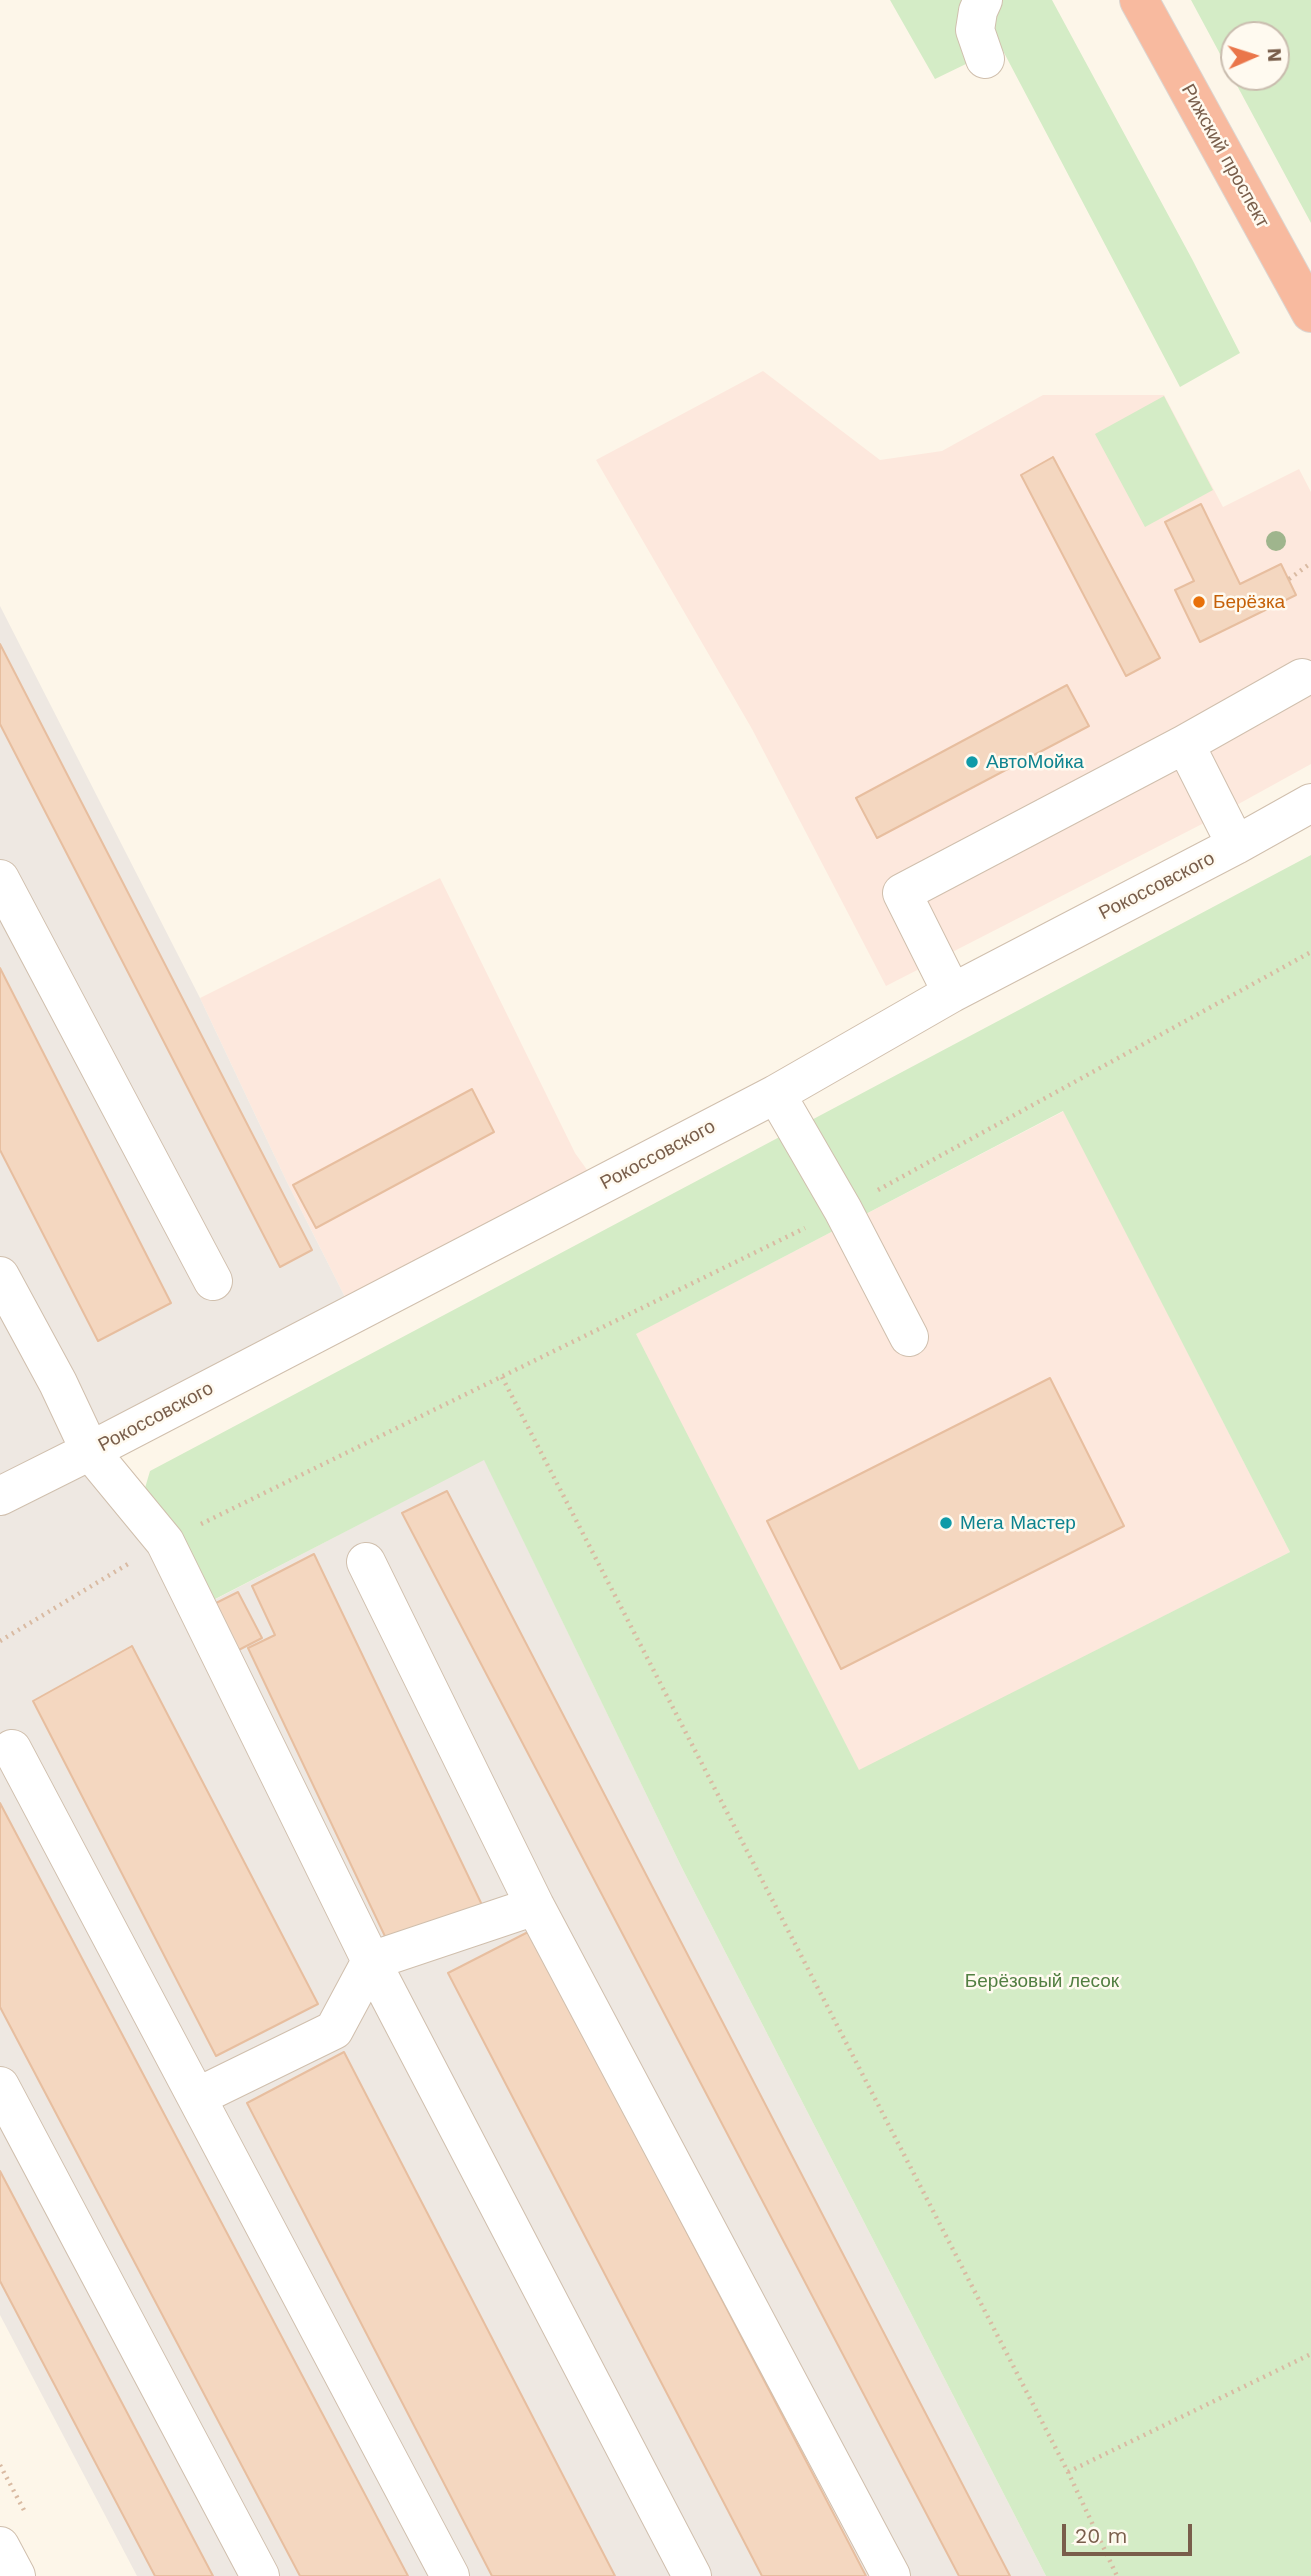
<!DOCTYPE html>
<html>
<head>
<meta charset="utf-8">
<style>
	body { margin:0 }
	#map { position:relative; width:1311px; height:2576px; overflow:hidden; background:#fdf6e9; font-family:"Work Sans",sans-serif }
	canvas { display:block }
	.north { position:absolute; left:1220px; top:21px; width:70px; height:70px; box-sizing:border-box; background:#fffaf0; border:2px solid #c9bcae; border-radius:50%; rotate:87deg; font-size:19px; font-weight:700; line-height:28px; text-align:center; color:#795e4b }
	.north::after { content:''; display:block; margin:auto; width:24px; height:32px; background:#ea764b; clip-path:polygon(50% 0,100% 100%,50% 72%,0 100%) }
	.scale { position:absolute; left:1062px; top:2524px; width:130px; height:32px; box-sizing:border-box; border:4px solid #795e4b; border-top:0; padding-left:9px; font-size:21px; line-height:24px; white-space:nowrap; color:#795e4b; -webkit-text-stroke:5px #fffaf0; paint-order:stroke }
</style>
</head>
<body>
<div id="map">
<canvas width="1311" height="2576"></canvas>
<div class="north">N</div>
<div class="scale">20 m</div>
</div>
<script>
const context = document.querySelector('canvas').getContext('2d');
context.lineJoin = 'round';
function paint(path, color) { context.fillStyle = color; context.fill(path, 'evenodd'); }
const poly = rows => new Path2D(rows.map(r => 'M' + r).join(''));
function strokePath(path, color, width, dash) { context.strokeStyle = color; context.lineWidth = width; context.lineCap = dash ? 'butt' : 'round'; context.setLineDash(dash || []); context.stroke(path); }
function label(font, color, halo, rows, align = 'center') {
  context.font = font + ' "Work Sans",sans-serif'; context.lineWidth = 5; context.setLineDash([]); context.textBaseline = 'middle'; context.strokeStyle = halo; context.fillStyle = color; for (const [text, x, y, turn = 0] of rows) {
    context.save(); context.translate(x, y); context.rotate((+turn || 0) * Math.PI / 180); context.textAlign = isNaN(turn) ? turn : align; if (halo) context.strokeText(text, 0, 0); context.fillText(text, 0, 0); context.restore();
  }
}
paint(poly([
	[763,371,880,460,942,451,1043,395,1164,395,1223,507,1299,469,1311,492,1311,764,1204,823,886,986,752,729,596,460],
	[440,878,575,1153,590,1174,346,1299,286,1180,200,998],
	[1064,1111,1290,1552,859,1771,635,1334]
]), '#fde8dd');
paint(poly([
	[0,606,200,998,286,1180,346,1299,102,1428,195,1610,484,1459,682,1868,1046,2576,137,2576,0,2315]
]), '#eee8e2');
paint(poly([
	[890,0,1052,0,1192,259,1240,353,1180,387,1001,47,935,79],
	[1191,0,1311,0,1311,223],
	[1234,35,1276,35,1276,77,1234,77],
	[1164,396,1213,490,1145,527,1095,434],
	[1311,855,1311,2576,1046,2576,682,1868,484,1460,194,1610,140,1505,150,1471],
	[1063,1111,1290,1552,859,1770,636,1334]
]), '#d4ecc6');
const building = poly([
	[1053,457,1160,658,1126,676,1021,475,1053,457],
	[1201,504,1240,584,1281,564,1296,595,1200,642,1175,590,1194,581,1165,522,1201,504],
	[0,644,312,1250,280,1267,0,724,0,644],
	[1067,685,1089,726,877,838,856,798,1067,685],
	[0,968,171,1303,98,1341,0,1150,0,968],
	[472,1089,494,1132,316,1228,293,1185,472,1089],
	[1050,1378,1124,1526,841,1669,767,1521,1050,1378],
	[447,1491,1010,2576,959,2576,402,1513,447,1491],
	[314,1554,483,1907,392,1951,248,1648,275,1635,252,1586,314,1554],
	[238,1592,262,1638,227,1656,204,1609,238,1592],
	[132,1646,318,2004,216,2056,33,1701,132,1646],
	[0,1803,408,2576,300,2576,0,2007,0,1803],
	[530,1931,866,2576,762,2576,448,1973,530,1931],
	[344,2052,615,2576,492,2576,247,2103,344,2052],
	[0,2171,213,2576,155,2576,0,2281,0,2171]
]);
paint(building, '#f4d7c0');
strokePath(building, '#e7be9f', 2);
const minor = poly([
	[983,0,978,11,975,30,985,59],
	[1185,744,1302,678],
	[0,879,213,1281],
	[952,993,902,893,1185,744,1236,845],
	[776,1094,843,1210,909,1337],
	[0,1276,58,1383,90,1451,165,1542,371,1961,692,2576],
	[0,1496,90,1451,776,1094,952,993,1236,845,1311,803],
	[366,1562,535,1906,891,2576],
	[12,1749,450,2576],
	[0,2086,260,2576],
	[197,2097,334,2030,371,1961,535,1906],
	[0,2546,16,2576]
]);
const highway = poly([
	[1139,0,1311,313]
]);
strokePath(minor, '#d0bfad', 40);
strokePath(highway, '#dcd5d0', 40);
strokePath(poly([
	[1289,579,1311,563],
	[878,1190,1311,952],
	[502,1377,1068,2472,1117,2576],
	[201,1524,805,1228],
	[0,1641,128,1564],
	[0,2465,26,2514],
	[1068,2472,1311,2354]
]), '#d9baa2', 4.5, [2, 5]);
strokePath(minor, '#fff', 38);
strokePath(highway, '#f8ba9f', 38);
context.fillStyle = '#9fb58d';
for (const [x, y] of [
	[1276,541]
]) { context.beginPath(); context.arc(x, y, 10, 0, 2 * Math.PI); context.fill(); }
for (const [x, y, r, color] of [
	[1199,602,7,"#e8710a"],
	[972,762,7,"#0f9aa8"],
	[946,1523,7,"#0f9aa8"]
]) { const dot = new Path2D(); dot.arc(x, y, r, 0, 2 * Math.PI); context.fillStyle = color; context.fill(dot); strokePath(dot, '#fffaf0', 2.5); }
label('19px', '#795e4b', '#fffaf0', [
	["Рижский проспект",1225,156,61],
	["Рокоссовского",1157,886,-27],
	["Рокоссовского",658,1155,-28],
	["Рокоссовского",156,1417,-28]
]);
label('19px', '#c56008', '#fffaf0', [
	["Берёзка",1213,602]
], 'left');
label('19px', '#0d838f', '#fffaf0', [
	["АвтоМойка",986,762],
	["Мега Мастер",960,1523]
], 'left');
label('19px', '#527f42', '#fffaf0', [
	["Берёзовый лесок",1042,1981]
]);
</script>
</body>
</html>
